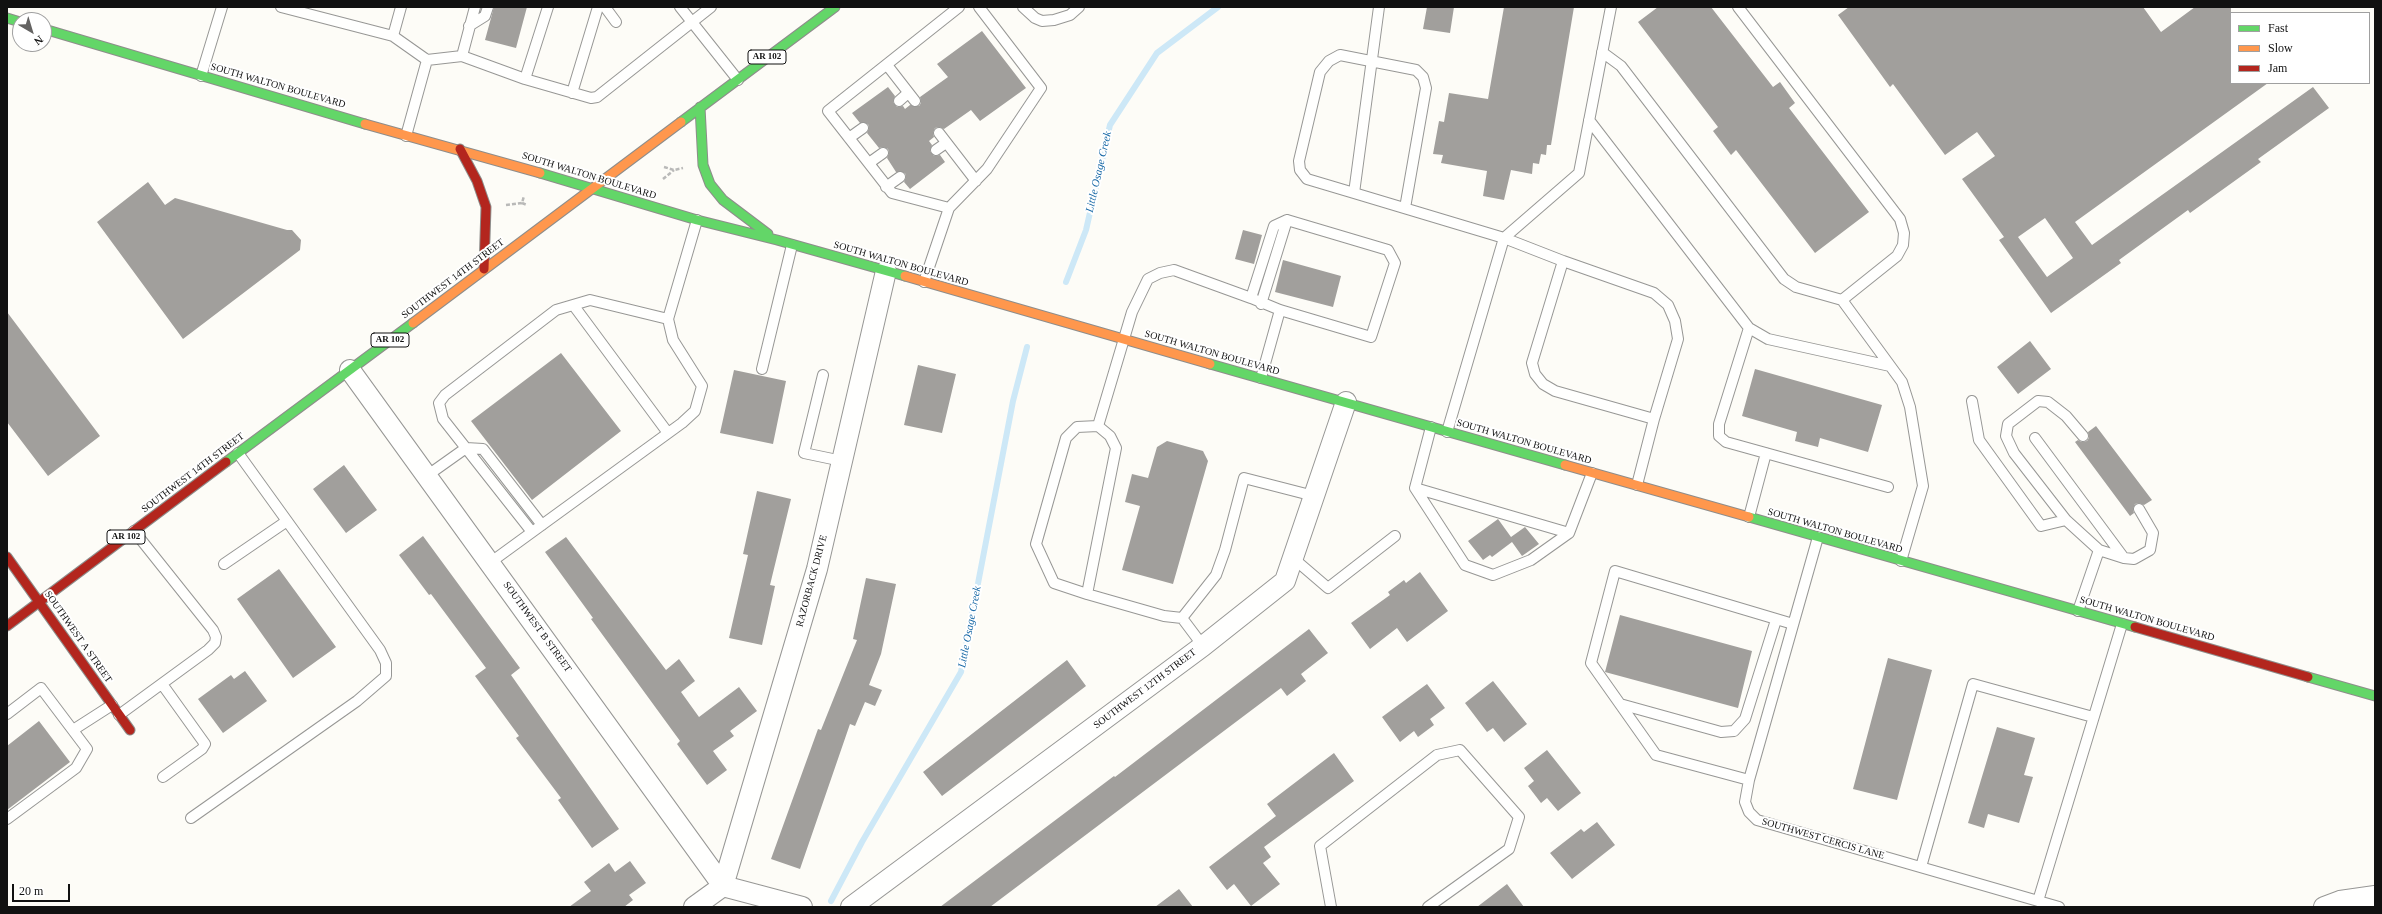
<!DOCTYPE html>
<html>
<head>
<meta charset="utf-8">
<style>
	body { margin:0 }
	#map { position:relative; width:2382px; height:914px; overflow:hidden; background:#fdfcf7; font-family:"Times New Roman",serif }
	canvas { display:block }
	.frame { position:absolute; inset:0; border:8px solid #111; pointer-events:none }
	.legend { position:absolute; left:2230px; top:12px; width:140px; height:72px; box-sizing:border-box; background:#fff; border:1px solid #a0a0a0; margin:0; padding:5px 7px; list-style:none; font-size:12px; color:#111 }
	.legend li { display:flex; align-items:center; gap:8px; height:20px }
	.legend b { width:20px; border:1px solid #a0a0a0 }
	.north { position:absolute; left:12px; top:12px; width:40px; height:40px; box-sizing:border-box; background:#fff; border:1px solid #a0a0a0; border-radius:50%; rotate:142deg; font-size:11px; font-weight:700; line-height:16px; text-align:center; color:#111 }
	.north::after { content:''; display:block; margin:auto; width:14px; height:18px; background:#646362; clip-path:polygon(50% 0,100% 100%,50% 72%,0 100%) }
	.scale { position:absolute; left:12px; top:884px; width:58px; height:18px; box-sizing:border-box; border:2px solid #111; border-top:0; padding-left:5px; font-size:12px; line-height:14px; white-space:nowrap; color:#111; -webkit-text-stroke:3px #fff; paint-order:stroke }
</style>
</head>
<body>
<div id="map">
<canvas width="2382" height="914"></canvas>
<div class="frame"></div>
<ul class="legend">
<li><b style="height:5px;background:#63d668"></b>Fast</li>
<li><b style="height:5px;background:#ff974d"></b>Slow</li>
<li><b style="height:5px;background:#b3261e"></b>Jam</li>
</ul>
<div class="north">N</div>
<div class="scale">20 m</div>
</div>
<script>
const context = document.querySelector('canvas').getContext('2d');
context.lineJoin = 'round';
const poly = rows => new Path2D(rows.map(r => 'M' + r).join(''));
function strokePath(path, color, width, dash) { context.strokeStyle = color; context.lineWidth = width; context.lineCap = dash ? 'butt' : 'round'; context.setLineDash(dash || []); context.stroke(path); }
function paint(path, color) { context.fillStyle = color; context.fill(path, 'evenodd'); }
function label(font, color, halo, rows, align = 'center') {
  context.font = font + ' "Times New Roman",serif'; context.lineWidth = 4; context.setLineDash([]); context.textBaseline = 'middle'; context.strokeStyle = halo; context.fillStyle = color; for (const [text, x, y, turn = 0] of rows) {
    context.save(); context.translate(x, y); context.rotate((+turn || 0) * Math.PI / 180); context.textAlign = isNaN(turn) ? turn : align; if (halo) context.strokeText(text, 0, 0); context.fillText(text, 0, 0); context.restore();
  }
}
strokePath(poly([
	[1066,282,1086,230,1110,125,1157,53,1218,7],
	[831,901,862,842,961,672,1013,401,1027,347]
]), '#cde8f7', 6);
paint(poly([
	[494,7,527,7,516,48,485,40],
	[1427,7,1454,7,1450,33,1423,29],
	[1504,7,1574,7,1551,145,1547,145,1546,155,1541,154,1539,164,1533,163,1532,174,1511,170,1504,200,1483,196,1487,171,1441,163,1443,155,1433,154,1439,121,1444,122,1449,93,1488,99],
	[1658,7,1711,7,1773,87,1780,82,1795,103,1789,108,1869,212,1815,253,1736,150,1731,155,1713,131,1718,127,1638,22],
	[1849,7,2143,7,2161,32,2195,7,2231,7,2231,83,2268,83,2075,222,2092,245,2313,87,2329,108,2258,159,2261,162,2190,213,2188,210,2119,260,2121,263,2051,313,1999,240,2004,237,1962,179,1995,156,1977,132,1945,155,1893,84,1890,87,1838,15],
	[2045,218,2073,258,2047,277,2018,237],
	[982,31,1026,88,980,121,971,110,944,129,939,127,935,128,933,133,934,137,929,141,932,145,930,151,934,156,940,155,945,162,910,189,904,182,906,177,905,173,896,172,887,158,889,153,888,149,883,147,879,148,867,133,869,128,868,124,860,123,852,113,888,87,895,96,893,102,897,107,903,106,905,109,910,105,919,106,921,103,920,97,948,77,937,64],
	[148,182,165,205,175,198,287,230,292,230,301,240,300,250,183,339,97,222],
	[1243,230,1262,235,1254,264,1235,259],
	[1283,260,1341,276,1333,307,1275,292],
	[7,312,100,436,48,476,7,422],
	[2030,341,2051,369,2018,394,1997,367],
	[561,353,621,431,532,500,471,421],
	[918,365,956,374,942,433,904,425],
	[1755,369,1882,405,1868,452,1820,438,1818,447,1795,441,1797,432,1742,416],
	[734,370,786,381,773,444,720,433],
	[2096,426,2152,500,2144,505,2139,503,2135,504,2133,509,2134,513,2130,516,2075,442,2078,440,2081,442,2087,441,2089,438,2088,432],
	[1167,441,1203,451,1208,461,1173,584,1122,570,1140,506,1125,502,1132,474,1148,478,1157,447],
	[344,465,377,510,346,533,313,489],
	[757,491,791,499,770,585,775,586,762,645,729,638,748,555,743,554],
	[1498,519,1511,537,1525,527,1539,544,1522,556,1512,542,1492,557,1490,555,1483,560,1468,541],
	[423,536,520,668,511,675,619,829,592,848,558,800,561,798,516,738,519,736,475,676,486,668,431,594,429,595,399,555],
	[566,537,666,670,679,659,695,681,681,692,699,717,739,687,757,711,730,731,734,736,713,751,727,770,707,785,677,744,680,741,591,619,593,618,545,552],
	[279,569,336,647,293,678,237,599],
	[1420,572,1448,611,1407,642,1397,628,1370,649,1351,623,1390,595,1388,592,1404,580,1406,583],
	[866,578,896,584,881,654,869,685,882,690,875,706,865,702,855,726,850,724,800,869,771,859,818,729,821,730,857,640,853,639],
	[1620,615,1752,651,1738,708,1605,672],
	[1309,629,1328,653,1301,674,1306,681,1287,696,1281,688,990,907,940,907,1114,776,1115,777],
	[1888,658,1932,670,1897,800,1853,789],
	[1067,660,1086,686,942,796,923,772],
	[245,671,267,701,223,733,198,699,231,675,234,679],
	[1493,681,1527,724,1504,742,1493,728,1487,732,1465,703],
	[1427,684,1445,708,1430,719,1434,725,1418,737,1414,731,1400,742,1382,717],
	[39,721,70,762,7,810,7,746],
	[1997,727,2035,738,2024,775,2033,777,2019,823,1988,814,1984,828,1968,823],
	[1547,750,1581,793,1558,811,1547,798,1541,803,1528,786,1534,781,1524,768],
	[1334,753,1354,781,1264,847,1271,857,1263,863,1280,884,1251,906,1234,884,1227,890,1209,867,1276,816,1267,804],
	[1597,822,1615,845,1572,879,1550,853,1581,829,1584,832],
	[630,861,646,883,629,895,633,900,624,907,569,907,591,891,584,882,609,863,615,872],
	[1507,884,1524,907,1477,907],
	[1179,889,1193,907,1155,907]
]), '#a19f9c');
const lane = poly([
	[281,7,393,36,427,60,406,136],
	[605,7,616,22],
	[680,7,738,80],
	[1023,7,1035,18,1042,21,1054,20,1070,15,1079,7],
	[1379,7,1354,193,1504,238,1563,261,1532,363,1535,374,1543,384,1555,391,1654,419,1637,485],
	[1738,7,1900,219,1904,233,1903,245,1897,256,1842,300,1902,382,1910,407,1923,486,1901,561],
	[469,26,485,16,488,7],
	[393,36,401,7],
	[1602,52,1621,66,1784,279,1796,287,1842,300],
	[462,56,475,7],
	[427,60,462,56,525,79,591,98,597,97,711,7],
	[887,65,915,101],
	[201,76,222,7],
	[525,79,548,7],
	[572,93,598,7],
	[899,101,908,93],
	[1589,120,1749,328,1768,339,1890,366],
	[939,133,976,181],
	[849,138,863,128],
	[936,150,946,143],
	[869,163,883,153],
	[886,187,900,177],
	[1354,193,1307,179,1300,170,1299,161,1320,72,1329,61,1340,55,1416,70,1423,77,1426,88,1405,208],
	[949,208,892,193,828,111,959,7],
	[1287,220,1388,250,1395,263,1371,337,1280,310,1251,298,1274,226,1287,220],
	[1563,261,1654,293,1668,305,1675,321,1678,339,1654,419],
	[924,282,949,208,987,169,1041,88,979,7],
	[1261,304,1287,220],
	[574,306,668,433],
	[1749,328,1719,424,1719,436,1726,442,1888,487],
	[762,369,792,245],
	[823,375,804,453,842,461],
	[1261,378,1280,310],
	[1972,401,1979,440,2041,526,2066,520],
	[1431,427,1415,488,1465,565,1493,575,1531,560,1569,533,1592,473],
	[1447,432,1504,238,1579,173,1611,7],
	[2083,436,2066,416,2048,402,2038,401,2008,424,2006,436,2014,453,2066,520,2099,550],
	[2035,438,2124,558],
	[428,475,466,448,483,449,542,525],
	[1415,488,1569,533],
	[1749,517,1766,453],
	[532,532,443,419,439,403,445,395,556,310,590,300,668,319],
	[1818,537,1749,780,1745,802,1749,812,1757,820,2059,907],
	[1293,558,1328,588,1395,536],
	[491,562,682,423,695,411,702,386,673,340,668,319,697,220],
	[224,564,287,521],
	[1087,594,1054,583,1036,544,1066,438,1077,427,1098,426],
	[2078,611,2099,550,2124,558,2134,559,2150,550,2153,533,2139,509],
	[1182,618,1216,575,1225,550,1244,478,1314,496],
	[1203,646,1182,618,1164,616,1087,594,1116,448,1110,436,1098,426,1132,312,1148,279,1160,273,1174,270,1251,298],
	[162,684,205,744,202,749,163,777],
	[1620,704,1721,732,1734,731,1745,719,1776,620],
	[7,714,41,688,87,749,76,768,7,819],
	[119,715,208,650,215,643,216,637,213,630,134,531],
	[73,730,112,705],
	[1749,780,1656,755,1591,663,1615,571,1793,624],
	[191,818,357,701,386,676,386,663,380,650,238,453],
	[1921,867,1973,684,2093,717],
	[2038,901,2122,624],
	[1331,907,1320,846,1437,755,1460,750,1519,817,1509,849,1428,907]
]);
const street = poly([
	[350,370,723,886],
	[723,886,817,569,886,271],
	[694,907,723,886,802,907],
	[851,907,1203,646,1285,581,1346,402],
	[2324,907,2340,901,2375,896]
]);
const fast = poly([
	[7,18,20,22],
	[44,29,365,124],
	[700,107,703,165,710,184,723,200,768,234],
	[681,122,835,7],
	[540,173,697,220,777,240,905,276],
	[1210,364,1565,465],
	[226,462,413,323],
	[1749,517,2135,627],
	[2308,677,2375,696]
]);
const slow = poly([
	[365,124,540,173],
	[905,276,1210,364],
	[413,323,681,122],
	[1565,465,1749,517]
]);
const jam = poly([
	[460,149,477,181,486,207,484,269],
	[7,557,130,730],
	[7,626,226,462],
	[2135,627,2308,677]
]);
strokePath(lane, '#979795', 12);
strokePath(street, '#979795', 22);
strokePath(fast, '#8e8d8b', 11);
strokePath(slow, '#8e8d8b', 11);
strokePath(jam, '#8e8d8b', 11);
strokePath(poly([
	[664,167,674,170,683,168],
	[663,179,674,170],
	[522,203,527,205],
	[506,205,522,203,524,196]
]), '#b9b9b8', 2.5, [4, 2]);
strokePath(lane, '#fffffe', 10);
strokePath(street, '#fffffe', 20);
strokePath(fast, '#63d668', 9);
strokePath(slow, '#ff974d', 9);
strokePath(jam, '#b3261e', 9);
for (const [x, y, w] of [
	[767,57,38],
	[390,340,38],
	[126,537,38]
]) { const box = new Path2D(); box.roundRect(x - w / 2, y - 7, w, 14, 3); context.fillStyle = '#fff'; context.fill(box); strokePath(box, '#111', 1); }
label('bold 9px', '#111', null, [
	["AR 102",767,57],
	["AR 102",390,340],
	["AR 102",126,537]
]);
label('10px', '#111', '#fff', [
	["SOUTH WALTON BOULEVARD",278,86,16],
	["SOUTH WALTON BOULEVARD",589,176,17],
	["SOUTH WALTON BOULEVARD",901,264,16],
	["SOUTHWEST 14TH STREET",453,279,-37],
	["SOUTH WALTON BOULEVARD",1212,353,16],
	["SOUTH WALTON BOULEVARD",1524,442,16],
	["SOUTHWEST 14TH STREET",193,473,-37],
	["SOUTH WALTON BOULEVARD",1835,531,16],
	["RAZORBACK DRIVE",812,581,-75],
	["SOUTH WALTON BOULEVARD",2147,619,16],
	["SOUTHWEST B STREET",537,627,54],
	["SOUTHWEST A STREET",78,637,55],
	["SOUTHWEST 12TH STREET",1145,689,-37],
	["SOUTHWEST CERCIS LANE",1823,839,16]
]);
label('italic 11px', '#1768a6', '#fff', [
	["Little Osage Creek",1099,172,-77],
	["Little Osage Creek",970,627,-79]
]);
</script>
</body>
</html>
